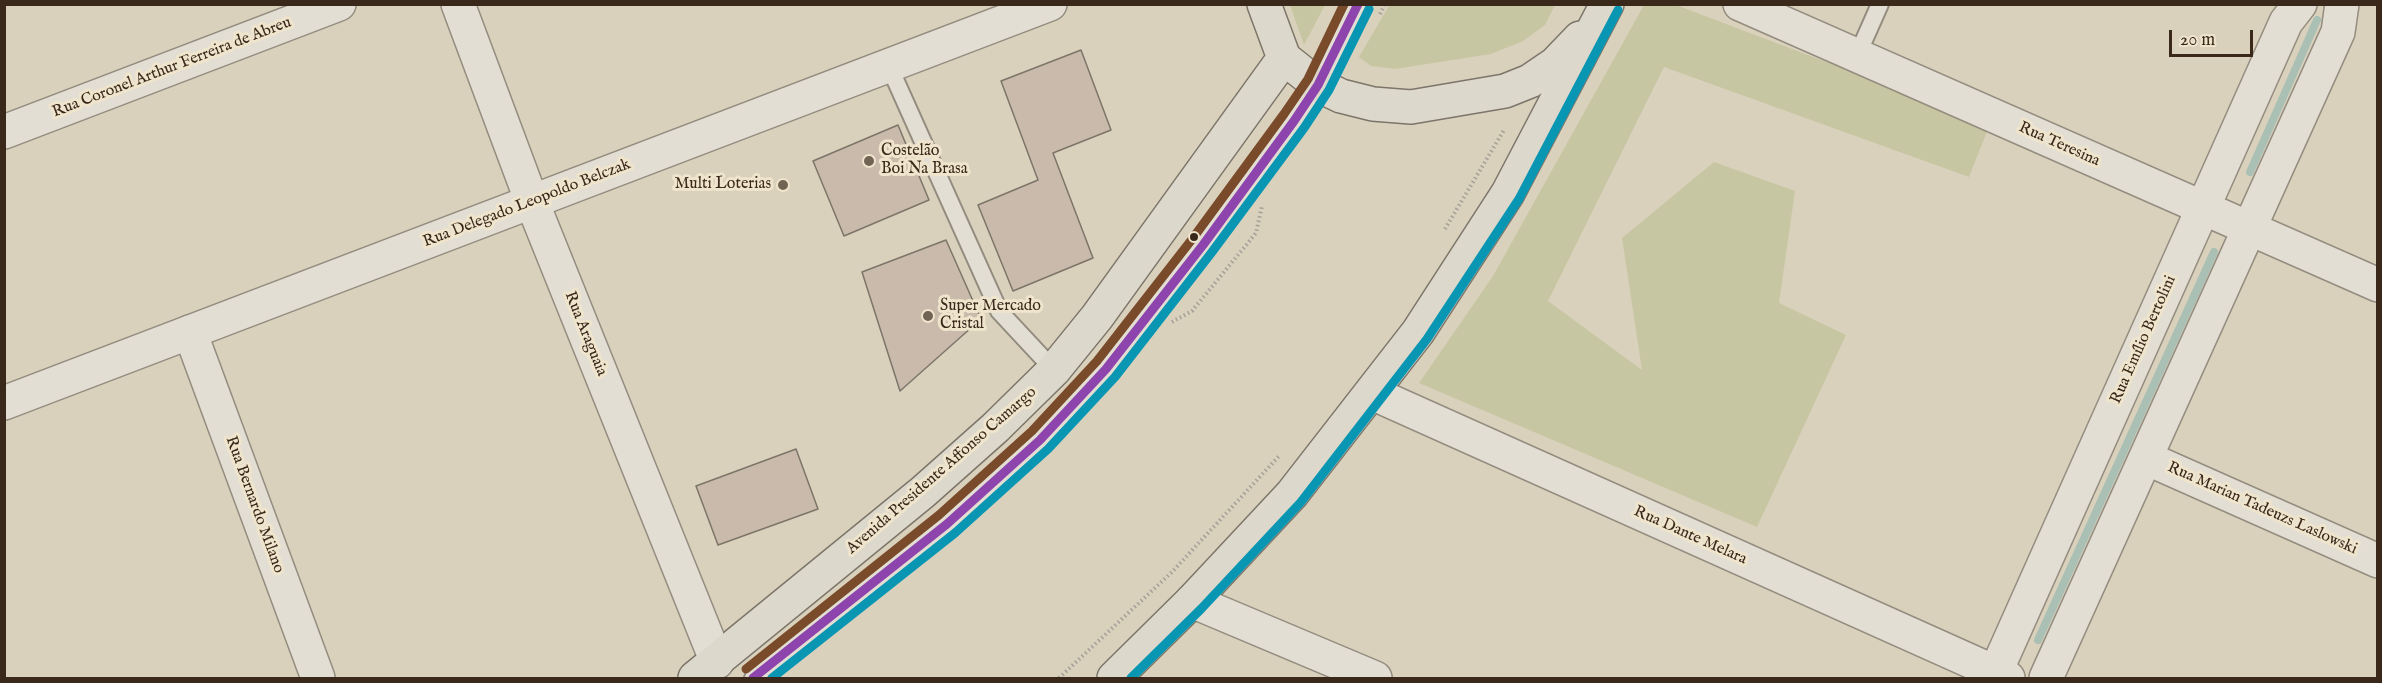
<!DOCTYPE html>
<html>
<head>
<meta charset="utf-8">
<style>
	body { margin:0 }
	#map { position:relative; width:2382px; height:683px; overflow:hidden; background:#dad1bd; font-family:"IM FELL English",serif }
	canvas { display:block }
	.frame { position:absolute; inset:0; border:6px solid #3a291b; pointer-events:none }
	.scale { position:absolute; left:2169px; top:30px; width:84px; height:27px; box-sizing:border-box; border:3px solid #3a291b; border-top:0; padding-left:8px; font-size:18px; line-height:21px; white-space:nowrap; color:#3a291b; -webkit-text-stroke:4px #efe4cc; paint-order:stroke }
</style>
</head>
<body>
<div id="map">
<canvas width="2382" height="683"></canvas>
<div class="frame"></div>
<div class="scale">20 m</div>
</div>
<script>
const context = document.querySelector('canvas').getContext('2d');
context.lineJoin = 'round';
function paint(path, color) { context.fillStyle = color; context.fill(path, 'evenodd'); }
const poly = rows => new Path2D(rows.map(r => 'M' + r).join(''));
function strokePath(path, color, width, dash) { context.strokeStyle = color; context.lineWidth = width; context.lineCap = dash ? 'butt' : 'round'; context.setLineDash(dash || []); context.stroke(path); }
function label(font, color, halo, rows, align = 'center') {
  context.font = font + ' "IM FELL English",serif'; context.lineWidth = 6; context.setLineDash([]); context.textBaseline = 'middle'; context.strokeStyle = halo; context.fillStyle = color; for (const [text, x, y, turn = 0] of rows) {
    context.save(); context.translate(x, y); context.rotate((+turn || 0) * Math.PI / 180); context.textAlign = isNaN(turn) ? turn : align; if (halo) context.strokeText(text, 0, 0); context.fillText(text, 0, 0); context.restore();
  }
}
paint(poly([
	[1390,4,1555,4,1555,5,1545,25,1523,41,1491,54,1395,69,1371,66,1359,57],
	[1290,5,1325,5,1304,45],
	[1644,5,1676,5,1990,124,1969,177,1664,67,1548,301,1642,370,1622,238,1714,162,1795,191,1779,303,1846,335,1757,527,1419,383,1493,276]
]), '#c7c6a2');
strokePath(poly([
	[2250,172,2317,20],
	[2038,640,2214,252]
]), '#abc0b4', 8);
const building = poly([
	[1081,50,1111,130,1053,153,1093,258,1013,291,978,205,1038,180,1001,81,1081,50],
	[898,125,929,200,844,236,813,161,898,125],
	[946,240,981,319,900,391,862,272,946,240],
	[796,449,818,509,718,545,696,486,796,449]
]);
paint(building, '#c9baac');
strokePath(building, '#7c7569', 1.5);
const service = poly([
	[1857,56,1880,4],
	[889,66,999,311,1054,370],
	[753,678,947,524,1040,440,1106,369,1203,245,1294,121,1318,85,1358,4]
]);
const minor = poly([
	[458,4,532,202,717,662],
	[1740,4,2378,285],
	[4,132,339,4],
	[190,332,318,678],
	[1372,393,2008,678],
	[2146,458,2378,561],
	[1192,601,1375,678],
	[1993,678,2286,22,2300,4],
	[2046,678,2338,32,2342,4]
]);
const tertiary = poly([
	[4,403,1050,4]
]);
const primary = poly([
	[1264,4,1284,58,1318,85,1341,96,1373,104,1411,107,1505,91,1530,81,1555,64,1580,38],
	[695,678,923,492,995,428,1054,370,1097,317,1284,58],
	[1114,678,1192,601,1292,494,1418,332,1508,193,1607,4]
]);
strokePath(service, '#938c7f', 20);
strokePath(minor, '#938c7f', 36);
strokePath(tertiary, '#938c7f', 36);
strokePath(primary, '#7c7569', 36);
strokePath(poly([
	[1380,14,1385,4],
	[1445,229,1504,130],
	[1172,322,1192,311,1256,233,1262,206],
	[1059,678,1172,572,1280,455]
]), '#a5a097', 4, [1.5, 3]);
strokePath(service, '#e2ded3', 16);
strokePath(minor, '#e2ded3', 33);
strokePath(tertiary, '#e2ded3', 33);
strokePath(primary, '#ddd8cc', 33);
strokePath(poly([
	[753,678,947,524,1040,440,1106,369,1203,245,1294,121,1318,85,1358,4]
]), '#8e44ad', 9);
strokePath(poly([
	[772,678,955,533,1048,449,1115,377,1212,252,1304,128,1329,90,1369,9],
	[1131,678,1201,609,1301,502,1427,339,1519,199,1618,10]
]), '#0996b3', 9);
strokePath(poly([
	[746,669,939,515,1032,431,1097,361,1193,238,1284,114,1308,79,1344,4]
]), '#7a4b2a', 9);
for (const [x, y, r, color] of [
	[869,161,6,"#726454"],
	[783,185,6,"#726454"],
	[1194,237,5,"#3a291b"],
	[928,316,6,"#726454"]
]) { const dot = new Path2D(); dot.arc(x, y, r, 0, 2 * Math.PI); context.fillStyle = color; context.fill(dot); strokePath(dot, '#efe4cc', 2); }
label('16px', '#3a291b', '#efe4cc', [
	["Rua Coronel Arthur Ferreira de Abreu",172,68,-21],
	["Rua Teresina",2059,145,24],
	["Rua Delegado Leopoldo Belczak",527,204,-21],
	["Rua Araguaia",585,334,68],
	["Rua Emílio Bertolini",2144,340,-66],
	["Avenida Presidente Affonso Camargo",942,471,-41],
	["Rua Bernardo Milano",254,505,70],
	["Rua Marian Tadeuzs Laslowski",2262,509,24],
	["Rua Dante Melara",1690,536,24]
]);
label('16px', '#3a291b', '#efe4cc', [
	["Costelão",881,152],
	["Boi Na Brasa",881,170],
	["Multi Loterias",771,185,"right"],
	["Super Mercado",940,307],
	["Cristal",940,325]
], 'left');
</script>
</body>
</html>
